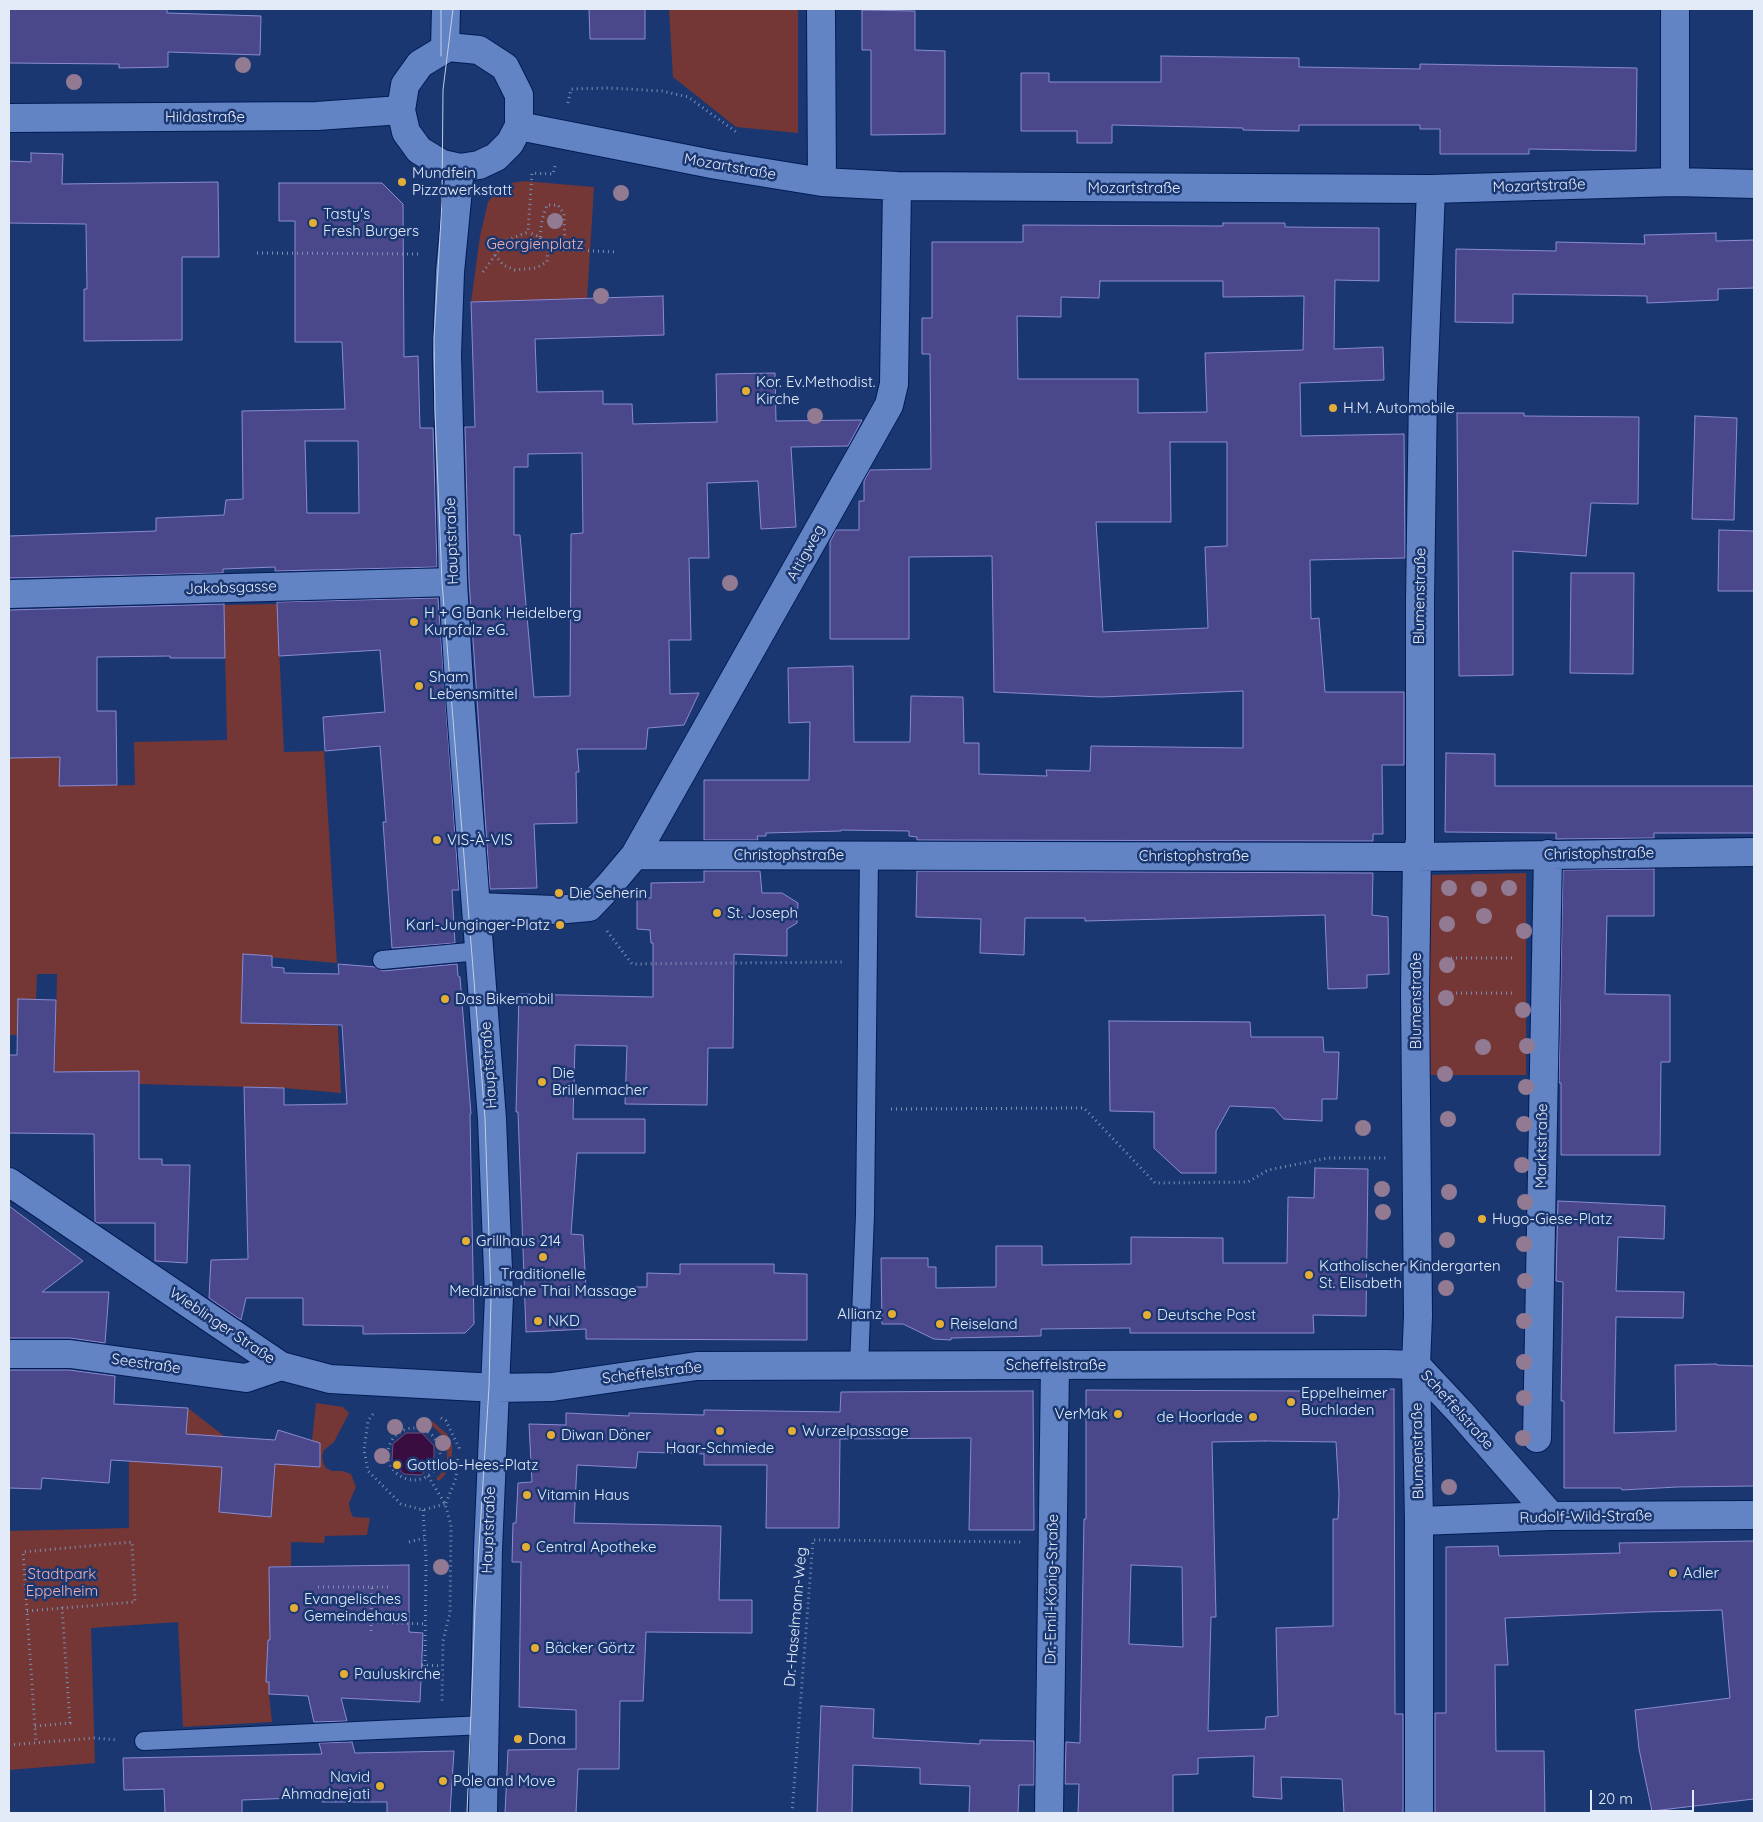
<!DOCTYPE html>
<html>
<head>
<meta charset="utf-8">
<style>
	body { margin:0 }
	#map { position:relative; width:1763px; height:1822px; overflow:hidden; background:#1a3771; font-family:Quicksand,sans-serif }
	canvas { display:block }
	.frame { position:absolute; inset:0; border:10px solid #e3ebf9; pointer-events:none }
	.scale { position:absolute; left:1590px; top:1790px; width:104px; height:22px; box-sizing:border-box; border:2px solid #e3ebf9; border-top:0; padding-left:6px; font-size:15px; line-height:18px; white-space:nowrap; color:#e3ebf9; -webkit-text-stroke:4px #1a3771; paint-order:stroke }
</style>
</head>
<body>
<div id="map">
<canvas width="1763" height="1822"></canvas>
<div class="frame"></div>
<div class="scale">20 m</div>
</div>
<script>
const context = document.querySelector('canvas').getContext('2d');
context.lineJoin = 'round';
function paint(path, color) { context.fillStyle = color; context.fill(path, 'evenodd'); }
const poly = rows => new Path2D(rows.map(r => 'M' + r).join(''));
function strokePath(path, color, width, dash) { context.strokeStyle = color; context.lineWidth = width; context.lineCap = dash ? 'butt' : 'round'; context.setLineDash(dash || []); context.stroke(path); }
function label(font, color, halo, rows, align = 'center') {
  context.font = font + ' Quicksand,sans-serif'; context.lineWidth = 5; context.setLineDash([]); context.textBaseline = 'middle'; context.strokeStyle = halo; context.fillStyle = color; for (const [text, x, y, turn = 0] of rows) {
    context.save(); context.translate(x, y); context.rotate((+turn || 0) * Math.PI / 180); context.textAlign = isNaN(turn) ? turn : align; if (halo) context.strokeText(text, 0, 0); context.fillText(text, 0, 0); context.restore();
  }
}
paint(poly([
	[669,9,798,9,798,133,736,127,673,77],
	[524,181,594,187,587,299,471,302,480,236,488,202,498,188,511,183],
	[277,604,284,752,324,751,337,963,243,955,241,1023,338,1026,341,1093,284,1088,139,1084,138,1071,55,1072,57,974,37,974,36,999,18,999,17,1035,9,1035,9,758,60,757,60,786,135,785,134,742,227,740,224,605],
	[1526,873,1526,1075,1430,1075,1430,875],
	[316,1403,343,1407,349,1413,334,1442,324,1450,322,1456,323,1462,326,1468,332,1471,342,1471,351,1474,356,1487,349,1503,350,1510,353,1517,370,1518,367,1535,325,1536,324,1543,291,1542,291,1566,269,1567,270,1640,268,1640,266,1682,269,1682,269,1694,272,1722,183,1727,178,1622,91,1628,95,1763,9,1770,9,1531,129,1528,129,1461,184,1464,188,1408,224,1436,219,1512,270,1517,275,1464,320,1467,320,1443,312,1440],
	[432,1421,447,1434,452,1446,452,1459,450,1465,444,1476,439,1481,436,1479,443,1471,447,1462,447,1448,442,1435,430,1424]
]), '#743736');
const water = poly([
	[406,1433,422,1433,434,1446,434,1463,421,1475,404,1474,392,1461,393,1444,406,1433]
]);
paint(water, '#3a0d40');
strokePath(water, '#6d5078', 1);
const building = poly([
	[9,9,167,9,167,13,261,16,260,55,168,52,168,67,119,68,119,64,9,63,9,9],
	[589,9,645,9,645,39,590,39,589,9],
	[862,10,915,11,915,50,945,51,945,134,871,135,871,50,862,50,862,10],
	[1161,56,1299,58,1299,67,1420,69,1420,64,1637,68,1636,151,1529,149,1529,154,1440,154,1440,129,1420,129,1420,125,1299,125,1299,131,1243,130,1243,128,1112,125,1112,143,1077,143,1077,131,1021,131,1021,73,1049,73,1049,82,1161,82,1161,56],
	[31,153,63,154,62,184,218,182,219,257,182,257,182,340,84,341,84,289,87,289,86,224,9,223,9,161,31,162,31,153],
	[279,183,382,183,403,204,404,357,418,356,420,428,433,428,437,567,275,571,275,567,223,569,223,573,9,578,9,536,156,531,156,518,224,515,226,500,243,499,242,411,345,409,342,342,295,342,295,221,279,221,279,183],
	[305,441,358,441,359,513,307,513,305,441],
	[1223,223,1285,223,1285,227,1379,228,1379,281,1335,280,1334,349,1383,347,1384,380,1300,383,1301,436,1404,434,1405,558,1310,560,1311,619,1319,618,1325,692,1404,692,1404,765,1382,765,1383,834,1373,834,1373,841,917,840,917,837,909,836,909,831,841,830,841,831,766,833,766,836,757,836,758,840,704,840,704,780,809,780,810,722,789,723,788,668,853,666,854,742,910,742,911,696,963,697,964,743,979,743,979,774,1047,776,1046,770,1090,771,1091,746,1243,748,1243,691,1101,697,994,692,992,556,909,557,909,639,830,639,830,542,836,530,859,530,859,501,864,501,864,481,870,470,931,469,930,354,922,354,922,318,932,318,932,242,1023,242,1023,225,1223,226,1223,223],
	[1100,281,1223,281,1223,297,1304,296,1303,350,1205,353,1207,412,1138,413,1138,379,1018,379,1017,316,1061,317,1061,297,1099,298,1100,281],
	[1170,442,1227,442,1227,546,1205,547,1208,628,1103,632,1096,522,1171,522,1170,442],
	[1716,233,1716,241,1754,240,1754,288,1718,289,1718,300,1647,303,1647,296,1513,294,1513,323,1455,322,1456,249,1556,251,1556,242,1645,244,1644,235,1716,233],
	[663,296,664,335,535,339,537,392,603,391,603,404,632,404,633,424,717,422,716,374,775,373,776,421,862,420,848,446,791,447,796,527,761,529,758,481,707,483,709,558,689,558,691,640,669,640,670,694,699,693,684,725,648,728,646,749,577,749,579,772,576,772,577,823,534,824,537,888,490,889,469,581,465,427,475,427,471,302,663,296],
	[582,453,583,533,571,534,570,696,534,697,520,535,514,535,514,467,528,467,528,454,582,453],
	[1457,413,1524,413,1524,416,1639,417,1638,504,1591,503,1586,556,1513,551,1513,675,1459,676,1457,413],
	[1695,416,1737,418,1734,520,1692,519,1695,416],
	[1719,530,1754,531,1754,591,1718,591,1719,530],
	[1571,573,1634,573,1633,674,1570,673,1571,573],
	[438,598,459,890,452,890,455,943,392,948,383,822,386,822,380,746,325,751,323,717,385,712,380,650,279,656,277,602,438,598],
	[224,604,225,658,170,658,170,656,97,657,97,711,116,711,117,785,59,786,60,757,9,758,9,610,224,604],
	[1446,753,1495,754,1495,786,1754,786,1754,833,1654,833,1654,838,1556,839,1556,833,1445,832,1446,753],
	[1654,869,1654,916,1607,916,1605,994,1670,995,1670,1062,1661,1062,1660,1155,1561,1155,1561,1083,1559,1083,1563,870,1654,869],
	[704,871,760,871,762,893,782,893,798,903,797,923,787,929,787,956,734,954,733,1048,708,1048,707,1105,625,1104,627,1046,575,1045,573,1119,645,1119,645,1153,577,1153,571,1234,583,1235,586,1287,647,1287,647,1273,680,1274,680,1264,774,1264,774,1273,807,1274,807,1340,586,1339,586,1329,526,1332,518,1112,516,1112,519,994,653,997,653,943,651,943,650,930,637,929,637,898,651,898,651,883,704,882,704,871],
	[917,871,1373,873,1372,915,1388,917,1389,974,1367,975,1367,988,1328,989,1325,915,1085,921,1085,918,1025,918,1024,955,980,953,981,919,916,917,917,871],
	[243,954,272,956,272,967,284,968,284,973,339,974,338,964,375,967,383,971,457,964,458,976,460,977,471,1114,470,1114,474,1324,465,1333,363,1334,363,1326,303,1325,303,1298,246,1298,241,1320,209,1298,211,1260,248,1259,244,1087,284,1088,284,1105,347,1104,342,1025,241,1023,243,954],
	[18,999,56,1000,54,1072,139,1071,139,1159,162,1159,162,1165,190,1165,187,1263,155,1261,155,1223,98,1223,95,1222,94,1134,9,1133,9,1055,17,1055,18,999],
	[1109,1021,1250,1022,1251,1037,1323,1037,1324,1052,1339,1052,1337,1099,1322,1099,1322,1121,1284,1119,1274,1108,1230,1106,1216,1131,1216,1173,1181,1173,1154,1148,1154,1112,1110,1111,1109,1021],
	[1315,1168,1368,1169,1366,1316,1313,1315,1314,1333,1130,1333,1130,1328,1041,1329,1041,1336,951,1338,951,1340,934,1339,903,1324,882,1324,881,1258,928,1258,928,1267,936,1267,936,1288,996,1287,996,1246,1042,1246,1042,1265,1131,1264,1131,1237,1223,1238,1223,1263,1287,1263,1288,1197,1314,1198,1315,1168],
	[1558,1201,1665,1206,1664,1239,1618,1237,1616,1291,1684,1292,1683,1318,1616,1317,1614,1433,1676,1431,1675,1365,1717,1364,1717,1365,1754,1366,1754,1486,1677,1487,1622,1490,1621,1488,1564,1488,1564,1401,1561,1401,1563,1282,1556,1281,1558,1201],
	[9,1206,83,1261,42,1292,109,1292,105,1343,70,1338,9,1338,9,1206],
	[9,1370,69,1370,115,1376,114,1404,188,1408,186,1434,275,1440,278,1430,320,1443,320,1467,275,1464,271,1517,219,1512,222,1467,111,1460,109,1483,42,1478,41,1489,9,1488,9,1370],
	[1394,1389,1395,1714,1403,1714,1403,1813,1344,1813,1342,1779,1281,1777,1282,1799,1253,1797,1254,1756,1198,1758,1198,1774,1173,1775,1173,1813,1078,1813,1079,1784,1065,1784,1066,1742,1080,1743,1084,1519,1086,1519,1086,1390,1310,1391,1394,1389],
	[1265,1441,1336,1442,1339,1493,1338,1519,1333,1519,1333,1626,1276,1628,1278,1716,1266,1717,1265,1729,1208,1731,1211,1617,1216,1617,1212,1442,1265,1441],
	[1131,1565,1182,1567,1183,1647,1129,1644,1131,1565],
	[1033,1391,1034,1530,969,1530,971,1438,840,1439,839,1528,766,1528,767,1465,704,1465,704,1454,638,1452,636,1468,577,1465,574,1523,721,1526,719,1600,752,1600,752,1633,646,1632,643,1701,620,1701,619,1769,578,1769,576,1813,505,1813,508,1750,576,1749,576,1710,519,1707,521,1562,512,1562,513,1523,516,1523,518,1483,532,1482,529,1424,566,1425,566,1413,629,1416,629,1413,704,1415,704,1410,840,1412,841,1392,1033,1391],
	[1754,1541,1754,1799,1652,1811,1639,1749,1635,1710,1730,1698,1722,1610,1645,1612,1505,1618,1508,1665,1495,1665,1496,1751,1544,1751,1545,1813,1435,1813,1435,1713,1446,1713,1446,1547,1498,1546,1499,1556,1620,1553,1619,1543,1754,1541],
	[409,1565,409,1632,423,1633,420,1702,341,1698,347,1721,314,1722,308,1696,269,1694,269,1682,266,1682,268,1640,270,1640,269,1567,409,1565],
	[821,1706,874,1709,873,1738,980,1744,980,1740,1034,1741,1034,1785,1019,1785,1018,1813,969,1813,970,1786,920,1784,920,1768,853,1765,852,1813,817,1813,821,1706],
	[352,1742,355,1753,454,1751,450,1813,387,1813,387,1802,322,1802,322,1797,242,1800,242,1813,165,1813,164,1789,124,1790,123,1758,322,1754,319,1743,352,1742]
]);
paint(building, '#4a488a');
strokePath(building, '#8a8bd3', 1);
const lane = poly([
	[382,960,480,951],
	[859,1366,865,1215,869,856],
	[144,1741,484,1725]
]);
const street = poly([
	[821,9,822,182],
	[9,118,317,116,401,110],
	[519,126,717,165,822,182,897,186,1431,189,1675,182,1754,184],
	[1675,182,1675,9],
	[9,594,453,582],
	[635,855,1417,857,1754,852],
	[477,907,555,910,589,907,608,887,635,855,889,405,894,384,897,186],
	[9,1354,70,1354,246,1378,281,1366],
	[1537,1438,1548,854],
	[1419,1521,1551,1516],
	[1049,1813,1055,1365],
	[1419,1813,1419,1521,1416,1365,1418,1316,1415,992,1417,857,1420,840,1420,600,1423,392,1431,189]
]);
const secondary = poly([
	[448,47,479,50,505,67,519,95,519,126,510,143,496,157,479,165,460,168,442,164,419,150,406,132,401,110,405,85,420,64,448,47],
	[445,48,446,9],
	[460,168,450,272,447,354,453,582,459,683,492,1119,499,1296,488,1549,483,1813],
	[9,1182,281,1366,330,1379,496,1388,552,1387,697,1366,1385,1364,1416,1365,1461,1413,1551,1516,1754,1515]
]);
strokePath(lane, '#031c54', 20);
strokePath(street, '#031c54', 30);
strokePath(secondary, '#031c54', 30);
strokePath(poly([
	[568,103,571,89,608,88,662,91,688,97,739,134],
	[540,237,542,220,547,205,558,205,564,214,565,250],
	[548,249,616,252],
	[257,253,420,254],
	[495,255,503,265,515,270,536,268,547,262,548,249,540,237,528,232],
	[483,272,505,241,528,232,532,173,553,174,555,166],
	[607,931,632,964,842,962],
	[1446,958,1515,958],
	[1446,993,1514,993],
	[891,1109,1084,1108,1155,1183,1248,1182,1268,1170,1328,1158,1386,1158],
	[373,1414,368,1421,364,1450,368,1471,401,1504,423,1510,445,1504],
	[441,1418,446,1421,459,1448,458,1450],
	'388 1454a26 26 0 1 1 52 0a26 26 0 1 1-52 0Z',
	[428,1476,445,1504,451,1525,450,1613,443,1641,442,1701],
	[446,1503,456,1478,458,1457],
	[423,1510,426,1559,425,1666],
	[409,1542,424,1538],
	[318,1587,372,1587,371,1622,426,1624],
	[372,1587,392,1587],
	[27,1611,135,1602,132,1542,23,1552,27,1611,36,1743],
	[371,1631,371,1622],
	[422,1665,442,1666],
	[35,1726,70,1723,62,1607],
	[9,1745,94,1738,118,1740],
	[792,1813,813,1540,1022,1542]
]), '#7d90b4', 3, [1, 4]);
strokePath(lane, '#6284c5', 18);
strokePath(street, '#6284c5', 28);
strokePath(secondary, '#6284c5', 28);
strokePath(poly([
	[453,9,443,90,442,202,434,338,435,412,442,582,485,1118,491,1296,489,1387,475,1610,467,1813],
	[441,56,441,9]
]), '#c2cee3', 1);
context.fillStyle = '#917a92';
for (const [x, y] of [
	[243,65],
	[74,82],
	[621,193],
	[555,221],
	[601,296],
	[815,416],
	[730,583],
	[1449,888],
	[1509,888],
	[1479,889],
	[1484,916],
	[1447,924],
	[1524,931],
	[1447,965],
	[1446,998],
	[1523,1010],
	[1527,1046],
	[1483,1047],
	[1445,1074],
	[1526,1087],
	[1448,1119],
	[1524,1124],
	[1363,1128],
	[1522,1165],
	[1382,1189],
	[1449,1192],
	[1525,1202],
	[1383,1212],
	[1447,1240],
	[1524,1244],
	[1525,1281],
	[1446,1288],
	[1524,1321],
	[1524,1362],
	[1524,1398],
	[424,1425],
	[395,1427],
	[1523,1438],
	[443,1443],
	[382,1456],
	[1449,1487],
	[441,1567]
]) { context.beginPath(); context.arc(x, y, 8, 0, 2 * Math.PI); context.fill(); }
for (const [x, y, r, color] of [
	[402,182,5,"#e4ad35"],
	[313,223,5,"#e4ad35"],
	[746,391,5,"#e4ad35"],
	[1333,408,5,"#e4ad35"],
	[414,622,5,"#e4ad35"],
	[419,686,5,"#e4ad35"],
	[437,840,5,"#e4ad35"],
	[559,893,5,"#e4ad35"],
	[717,913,5,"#e4ad35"],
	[560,925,5,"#e4ad35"],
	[445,999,5,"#e4ad35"],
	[542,1082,5,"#e4ad35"],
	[1482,1219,5,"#e4ad35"],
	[466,1241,5,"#e4ad35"],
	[543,1257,5,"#e4ad35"],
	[1309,1275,5,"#e4ad35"],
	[892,1314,5,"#e4ad35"],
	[1147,1315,5,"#e4ad35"],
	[538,1321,5,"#e4ad35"],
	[940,1324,5,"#e4ad35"],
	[1291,1402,5,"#e4ad35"],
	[1118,1414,5,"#e4ad35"],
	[1253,1417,5,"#e4ad35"],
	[720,1431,5,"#e4ad35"],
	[792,1431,5,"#e4ad35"],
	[551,1435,5,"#e4ad35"],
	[397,1465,5,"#e4ad35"],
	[527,1495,5,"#e4ad35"],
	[526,1547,5,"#e4ad35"],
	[1673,1573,5,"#e4ad35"],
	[294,1608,5,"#e4ad35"],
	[535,1648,5,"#e4ad35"],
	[344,1674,5,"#e4ad35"],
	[518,1739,5,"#e4ad35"],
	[443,1781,5,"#e4ad35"],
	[380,1786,5,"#e4ad35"]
]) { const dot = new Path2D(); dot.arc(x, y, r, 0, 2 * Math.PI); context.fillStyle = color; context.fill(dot); strokePath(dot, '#1a3771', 2); }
label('15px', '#e3ebf9', '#1a3771', [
	["Hildastraße",205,117],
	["Mozartstraße",730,167,10],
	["Mozartstraße",1539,186,-2],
	["Mozartstraße",1134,188],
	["Hauptstraße",452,541,-92],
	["Attigweg",806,553,-61],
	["Jakobsgasse",231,588,-2],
	["Blumenstraße",1420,596,-89],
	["Christophstraße",1599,854,-1],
	["Christophstraße",789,855],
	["Christophstraße",1194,856],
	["Blumenstraße",1416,1001,-90],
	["Hauptstraße",489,1065,-94],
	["Marktstraße",1542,1146,-89],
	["Wieblinger Straße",222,1326,34],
	["Seestraße",146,1364,8],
	["Scheffelstraße",1056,1365],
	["Scheffelstraße",652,1373,-7],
	["Scheffelstraße",1457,1410,48],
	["Blumenstraße",1418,1451,-91],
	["Rudolf-Wild-Straße",1586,1517,-1],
	["Hauptstraße",489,1530,-88],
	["Dr.-Emil-König-Straße",1052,1589,-89],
	["Dr.-Haselmann-Weg",796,1617,-85]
]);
label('15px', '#e3ebf9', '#1a3771', [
	["Mundfein",412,173],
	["Pizzawerkstatt",412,190],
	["Tasty's",323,214],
	["Fresh Burgers",323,231],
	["Kor. Ev.Methodist.",756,382],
	["Kirche",756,399],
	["H.M. Automobile",1343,408],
	["H + G Bank Heidelberg",424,613],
	["Kurpfalz eG.",424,630],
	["Sham",429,677],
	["Lebensmittel",429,694],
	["VIS-À-VIS",447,840],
	["Die Seherin",569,893],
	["St. Joseph",727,913],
	["Karl-Junginger-Platz",550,925,"right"],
	["Das Bikemobil",455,999],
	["Die",552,1073],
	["Brillenmacher",552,1090],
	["Hugo-Giese-Platz",1492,1219],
	["Grillhaus 214",476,1241],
	["Katholischer Kindergarten",1319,1266],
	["St. Elisabeth",1319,1283],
	["Traditionelle",543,1274,"center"],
	["Medizinische Thai Massage",543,1291,"center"],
	["Allianz",882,1314,"right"],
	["Deutsche Post",1157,1315],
	["NKD",548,1321],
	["Reiseland",950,1324],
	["Eppelheimer",1301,1393],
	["Buchladen",1301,1410],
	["VerMak",1108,1414,"right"],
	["de Hoorlade",1243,1417,"right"],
	["Wurzelpassage",802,1431],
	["Diwan Döner",561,1435],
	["Haar-Schmiede",720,1448,"center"],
	["Gottlob-Hees-Platz",407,1465],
	["Vitamin Haus",537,1495],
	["Central Apotheke",536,1547],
	["Adler",1683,1573],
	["Evangelisches",304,1599],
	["Gemeindehaus",304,1616],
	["Bäcker Görtz",545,1648],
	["Pauluskirche",354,1674],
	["Dona",528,1739],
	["Navid",370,1777,"right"],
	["Ahmadnejati",370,1794,"right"],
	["Pole and Move",453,1781]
], 'left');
label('15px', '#f2b0ad', '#1a3771', [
	["Georgienplatz",535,244],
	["Stadtpark",62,1574],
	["Eppelheim",62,1591]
]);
</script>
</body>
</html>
